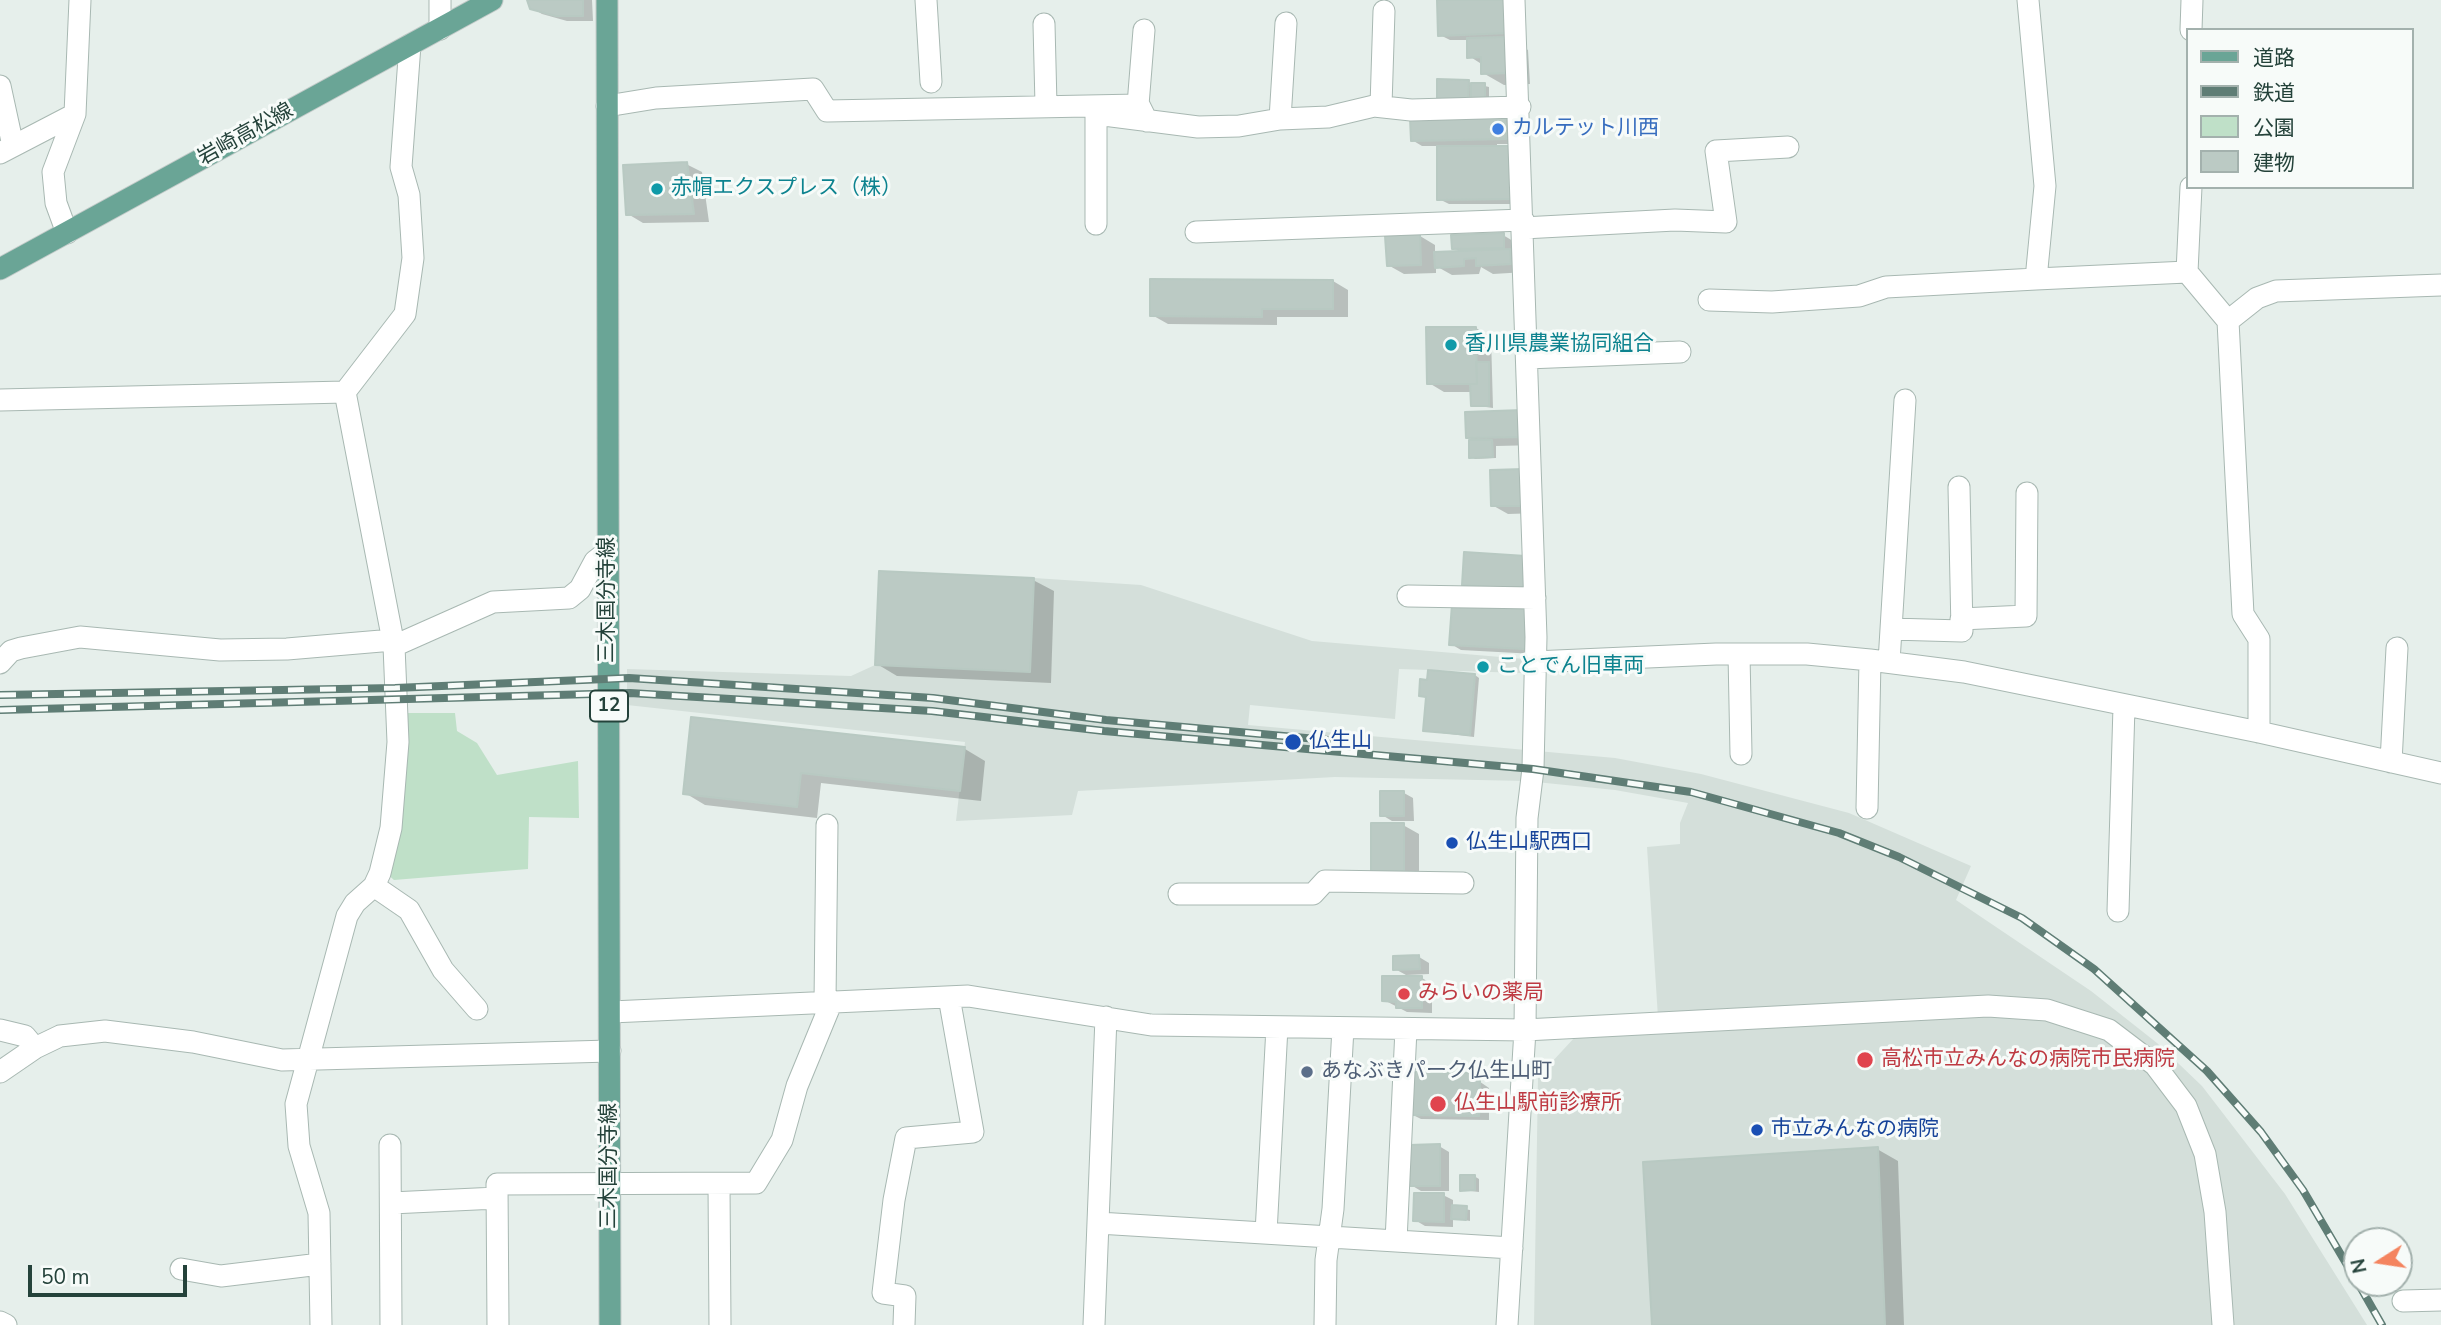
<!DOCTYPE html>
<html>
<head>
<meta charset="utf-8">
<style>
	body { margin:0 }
	#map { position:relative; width:2441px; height:1325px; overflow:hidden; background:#e6efeb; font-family:"Nunito Sans","Noto Sans JP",sans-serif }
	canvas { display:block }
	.legend { position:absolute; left:2186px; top:28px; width:228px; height:161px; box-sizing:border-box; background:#f7fbf9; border:2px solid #a3b1ad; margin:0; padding:9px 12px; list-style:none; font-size:21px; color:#24423a }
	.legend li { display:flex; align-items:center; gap:14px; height:35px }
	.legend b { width:35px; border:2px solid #a3b1ad }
	.north { position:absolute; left:2343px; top:1227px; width:70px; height:70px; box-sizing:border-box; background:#f7fbf9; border:2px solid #a3b1ad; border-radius:50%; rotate:258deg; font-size:19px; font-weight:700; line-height:28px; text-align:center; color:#24423a }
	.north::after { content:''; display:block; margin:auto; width:24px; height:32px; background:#f4845f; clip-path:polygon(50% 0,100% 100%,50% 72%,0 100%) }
	.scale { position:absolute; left:28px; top:1265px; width:159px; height:32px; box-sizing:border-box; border:4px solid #24423a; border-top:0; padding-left:9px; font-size:21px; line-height:24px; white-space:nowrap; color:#24423a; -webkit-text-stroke:5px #f7fbf9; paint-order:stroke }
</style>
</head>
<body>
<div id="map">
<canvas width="2441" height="1325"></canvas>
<ul class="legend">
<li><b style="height:9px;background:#6aa596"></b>道路</li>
<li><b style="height:9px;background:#5f7d75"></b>鉄道</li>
<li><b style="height:19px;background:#bfe0c8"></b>公園</li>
<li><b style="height:19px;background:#bbcac4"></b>建物</li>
</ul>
<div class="north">N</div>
<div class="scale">50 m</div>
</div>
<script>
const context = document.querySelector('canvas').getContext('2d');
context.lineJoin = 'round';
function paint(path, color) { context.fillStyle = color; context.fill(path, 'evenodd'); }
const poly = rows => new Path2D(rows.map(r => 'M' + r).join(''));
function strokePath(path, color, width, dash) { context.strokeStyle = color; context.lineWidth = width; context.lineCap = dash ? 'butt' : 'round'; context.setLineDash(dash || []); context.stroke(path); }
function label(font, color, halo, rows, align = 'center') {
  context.font = font + ' "Nunito Sans","Noto Sans JP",sans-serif'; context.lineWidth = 6; context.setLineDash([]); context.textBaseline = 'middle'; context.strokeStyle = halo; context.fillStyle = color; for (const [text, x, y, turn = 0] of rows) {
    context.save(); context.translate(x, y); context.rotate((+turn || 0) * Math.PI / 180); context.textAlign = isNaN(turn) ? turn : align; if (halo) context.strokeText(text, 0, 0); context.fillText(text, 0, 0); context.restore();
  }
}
paint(poly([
	[1034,578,1141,585,1312,641,1524,659,1522,673,1399,669,1395,719,1250,705,1248,725,1615,758,1701,774,1849,813,1971,866,1956,900,2091,991,2157,1043,2202,1086,2285,1194,2367,1325,1534,1325,1538,1077,1575,1037,1659,1033,1647,847,1680,844,1680,823,1688,803,1615,790,1526,781,1335,777,1078,791,1072,815,956,821,965,742,627,705,627,669,851,676,875,665,1030,672]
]), '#d4dfda');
paint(poly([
	[400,713,455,713,457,731,477,743,497,775,578,761,579,818,529,817,528,869,394,880,384,871]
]), '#bfe0c8');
paint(poly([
	[529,0,592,0,593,21,567,21,542,14,532,8],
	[1439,0,1518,38,1508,38,1528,50,1530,84,1504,85,1483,73,1483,65,1469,56,1468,40,1450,40,1440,35],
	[1468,82,1489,87,1489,99,1449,106],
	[1505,118,1514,124,1515,144,1497,144,1497,148,1520,204,1449,204,1439,199,1439,146,1422,146,1412,140],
	[686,164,702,172,709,222,643,223,628,214],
	[1503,235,1513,241,1526,272,1493,274,1481,267,1479,274,1452,275,1436,266,1436,273,1404,274,1388,265,1420,236,1435,245,1435,254,1462,253,1454,248],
	[1333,281,1348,290,1348,317,1277,317,1277,325,1168,324,1152,315],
	[1476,328,1491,337,1493,408,1472,405,1472,392,1444,392,1429,383],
	[1467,413,1539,445,1496,446,1496,458,1475,459,1471,457,1476,442,1468,437],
	[1492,471,1540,513,1508,514,1492,505],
	[1033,580,1054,591,1051,683,897,676,877,664],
	[1453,606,1535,654,1461,650,1451,644],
	[1475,675,1479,678,1474,737,1425,731,1427,698,1420,696],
	[693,719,965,749,985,761,981,801,821,783,817,818,705,805,685,793],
	[1404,793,1413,798,1414,821,1392,821,1382,815],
	[1403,825,1419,834,1419,879,1388,879,1373,870],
	[1419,957,1429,963,1429,974,1406,975,1395,969],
	[1422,978,1432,984,1432,1013,1407,1012,1384,1000],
	[1470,1075,1489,1088,1489,1120,1421,1119,1411,1114],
	[1439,1146,1449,1152,1449,1191,1421,1191,1411,1185],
	[1877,1149,1898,1161,1904,1325,1654,1325],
	[1474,1176,1479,1179,1479,1192,1462,1190],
	[1443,1195,1453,1200,1453,1207,1470,1210,1470,1221,1453,1218,1453,1227,1425,1226,1415,1220]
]), '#0003');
const building = poly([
	[527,0,583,0,583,16,556,16,530,9,527,0],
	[1437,0,1507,0,1508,33,1438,36,1437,0],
	[1508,37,1509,73,1481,74,1481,57,1467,58,1467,38,1508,37],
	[1437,79,1469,80,1468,102,1437,101,1437,79],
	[1471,83,1485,83,1485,98,1471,98,1471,83],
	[1505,116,1506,139,1411,141,1410,118,1505,116],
	[1437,146,1511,146,1511,199,1437,200,1437,146],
	[687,162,694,214,626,215,623,165,687,162],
	[1504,233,1504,248,1452,249,1451,235,1504,233],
	[1420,234,1421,265,1387,266,1385,236,1420,234],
	[1510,249,1511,264,1476,266,1476,258,1464,259,1464,266,1435,268,1434,252,1510,249],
	[1150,279,1333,280,1333,309,1262,309,1262,317,1150,316,1150,279],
	[1426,327,1476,327,1477,384,1427,384,1426,327],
	[1476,362,1489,362,1489,406,1471,406,1470,384,1477,384,1476,362],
	[1523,410,1524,437,1466,438,1465,412,1523,410],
	[1469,440,1492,440,1493,457,1469,458,1469,440],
	[1524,469,1525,506,1491,506,1490,470,1524,469],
	[1464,552,1526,556,1524,589,1462,585,1464,552],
	[879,571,1034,578,1030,672,875,665,879,571],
	[1452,604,1528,608,1526,649,1449,645,1452,604],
	[1428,670,1475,674,1470,735,1423,731,1426,697,1419,696,1420,679,1427,680,1428,670],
	[691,717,965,747,960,791,801,773,797,807,683,794,691,717],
	[1380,791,1404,791,1404,816,1380,816,1380,791],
	[1371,823,1404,823,1404,871,1371,871,1371,823],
	[1419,955,1420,969,1393,970,1393,956,1419,955],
	[1382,976,1422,976,1422,1008,1396,1008,1396,1002,1382,1001,1382,976],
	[1410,1072,1471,1073,1471,1080,1480,1081,1479,1116,1410,1115,1410,1072],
	[1440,1144,1440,1186,1410,1186,1409,1145,1440,1144],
	[1878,1147,1885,1325,1652,1325,1643,1162,1878,1147],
	[1460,1175,1475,1175,1475,1190,1460,1191,1460,1175],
	[1414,1193,1444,1193,1444,1222,1413,1221,1414,1193],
	[1452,1205,1467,1206,1466,1220,1451,1219,1452,1205]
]);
paint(building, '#bbcac4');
strokePath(building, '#b8c9c2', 2);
const minor = poly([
	[926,0,931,82],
	[1286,23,1280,119,1328,117,1374,106,1411,110,1520,107],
	[1044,24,1046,105],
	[440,29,440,0],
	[2191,30,2192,0],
	[0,86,13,146],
	[1138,105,1144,30],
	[607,106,656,98,813,89,827,111,1139,105,1147,121],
	[1381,106,1384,11],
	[0,153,75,114],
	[1096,224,1096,114,1198,127,1239,126,1280,119],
	[1523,228,1675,220,1726,222,1716,151,1788,147],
	[1196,232,1523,220],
	[67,233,56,203,53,172,75,114,80,0],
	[2187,272,2228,321,2243,614,2259,639,2259,732],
	[2036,279,2187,272,2191,187],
	[1709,300,1772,302,1859,296,1886,287,2036,279,2045,186,2028,0],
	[2228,321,2257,298,2276,291,2441,285],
	[1527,358,1680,352],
	[0,400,345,392],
	[1408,596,1535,598],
	[1961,619,2026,616,2027,493],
	[1891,629,1962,631,1959,487],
	[394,646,493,602,569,598,580,589,595,561,608,551],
	[1739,654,1741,754],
	[1534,662,1716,654,1807,654,1870,660,1964,672,2259,732,2441,773],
	[1889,662,1905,400],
	[0,663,11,651,21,648,80,637,220,650,287,649,393,640],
	[2391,762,2397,648],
	[1867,808,1870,660],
	[374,886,409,910,443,970,477,1009],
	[1179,894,1313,894,1325,881,1463,883],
	[2118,911,2124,706],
	[825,1002,827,825],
	[611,1012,968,996,1151,1025,1525,1030,1988,1006,2047,1010,2109,1030,2155,1065,2186,1106,2205,1154,2215,1212,2223,1325],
	[0,1030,25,1036,35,1048],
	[0,1072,35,1048,60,1036,105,1031,193,1042,282,1060,610,1051],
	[390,1145,391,1325],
	[719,1184,720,1325],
	[391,1203,497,1198],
	[1098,1223,1512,1248],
	[1266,1233,1277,1027],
	[1396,1241,1406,1029],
	[181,1269,221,1276,320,1264],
	[2403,1301,2441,1300],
	[0,1322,6,1325],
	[321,1325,319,1213,299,1146,296,1104,347,916,355,903,374,886,380,873,391,828,398,742,394,646,345,392,405,314,413,258,409,195,401,167,410,45],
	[498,1325,497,1184,756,1183,782,1140,797,1086,832,1001],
	[904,1325,905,1296,883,1293,894,1200,906,1138,973,1132,949,997],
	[1094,1325,1106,1017],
	[1325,1325,1326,1260,1333,1209,1343,1028],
	[1507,1325,1525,1030,1527,818,1533,769,1536,637,1514,0]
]);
const major = poly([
	[607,0,610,1325],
	[0,269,492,0]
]);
strokePath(minor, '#a8b8b2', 23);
strokePath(major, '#c2cac8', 23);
strokePath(minor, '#fff', 21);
strokePath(major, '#6aa596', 21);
const rail = poly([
	[0,695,395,688,629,678,933,698,1106,720,1328,740],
	[0,710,630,693,932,711,1104,731,1533,769,1691,792,1839,833,1899,857,2022,918,2094,969,2207,1071,2261,1132,2303,1190,2357,1282],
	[2358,1283,2382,1325]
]);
strokePath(rail, '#5f7d75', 8);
strokePath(rail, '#f7fbf9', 5, [16]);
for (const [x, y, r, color] of [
	[1498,129,7,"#3f7fe0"],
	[657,189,7,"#0f9aa8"],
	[1451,345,7,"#0f9aa8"],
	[1483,667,7,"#0f9aa8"],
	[1293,742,9,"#1a4fb4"],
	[1452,843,7,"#1a4fb4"],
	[1404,994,7,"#e0444e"],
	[1865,1060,9,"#e0444e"],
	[1307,1072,7,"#5c6f8a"],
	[1438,1104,9,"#e0444e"],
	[1757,1130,7,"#1a4fb4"]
]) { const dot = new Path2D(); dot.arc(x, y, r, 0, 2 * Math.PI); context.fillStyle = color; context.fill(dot); strokePath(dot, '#f7fbf9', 2.5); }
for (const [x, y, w] of [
	[609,706,38]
]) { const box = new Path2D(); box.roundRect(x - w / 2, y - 15.5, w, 31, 5); context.fillStyle = '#f7fbf9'; context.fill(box); strokePath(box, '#24423a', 2); }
label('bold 19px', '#24423a', null, [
	["12",609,706]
]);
label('21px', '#366cbe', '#f7fbf9', [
	["カルテット川西",1512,129]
], 'left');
label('21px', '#24423a', '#f7fbf9', [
	["岩崎高松線",246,135,-29],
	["三木国分寺線",608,600,-90],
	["三木国分寺線",610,1166,-90]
]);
label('21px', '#0d838f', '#f7fbf9', [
	["赤帽エクスプレス（株）",671,189],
	["香川県農業協同組合",1465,345],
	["ことでん旧車両",1497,667]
], 'left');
label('21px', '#164399', '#f7fbf9', [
	["仏生山",1309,742],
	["仏生山駅西口",1466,843],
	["市立みんなの病院",1771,1130]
], 'left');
label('21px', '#be3a42', '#f7fbf9', [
	["みらいの薬局",1418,994],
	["高松市立みんなの病院市民病院",1881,1060],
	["仏生山駅前診療所",1454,1104]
], 'left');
label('21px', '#4e5e75', '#f7fbf9', [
	["あなぶきパーク仏生山町",1321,1072]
], 'left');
</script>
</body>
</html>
